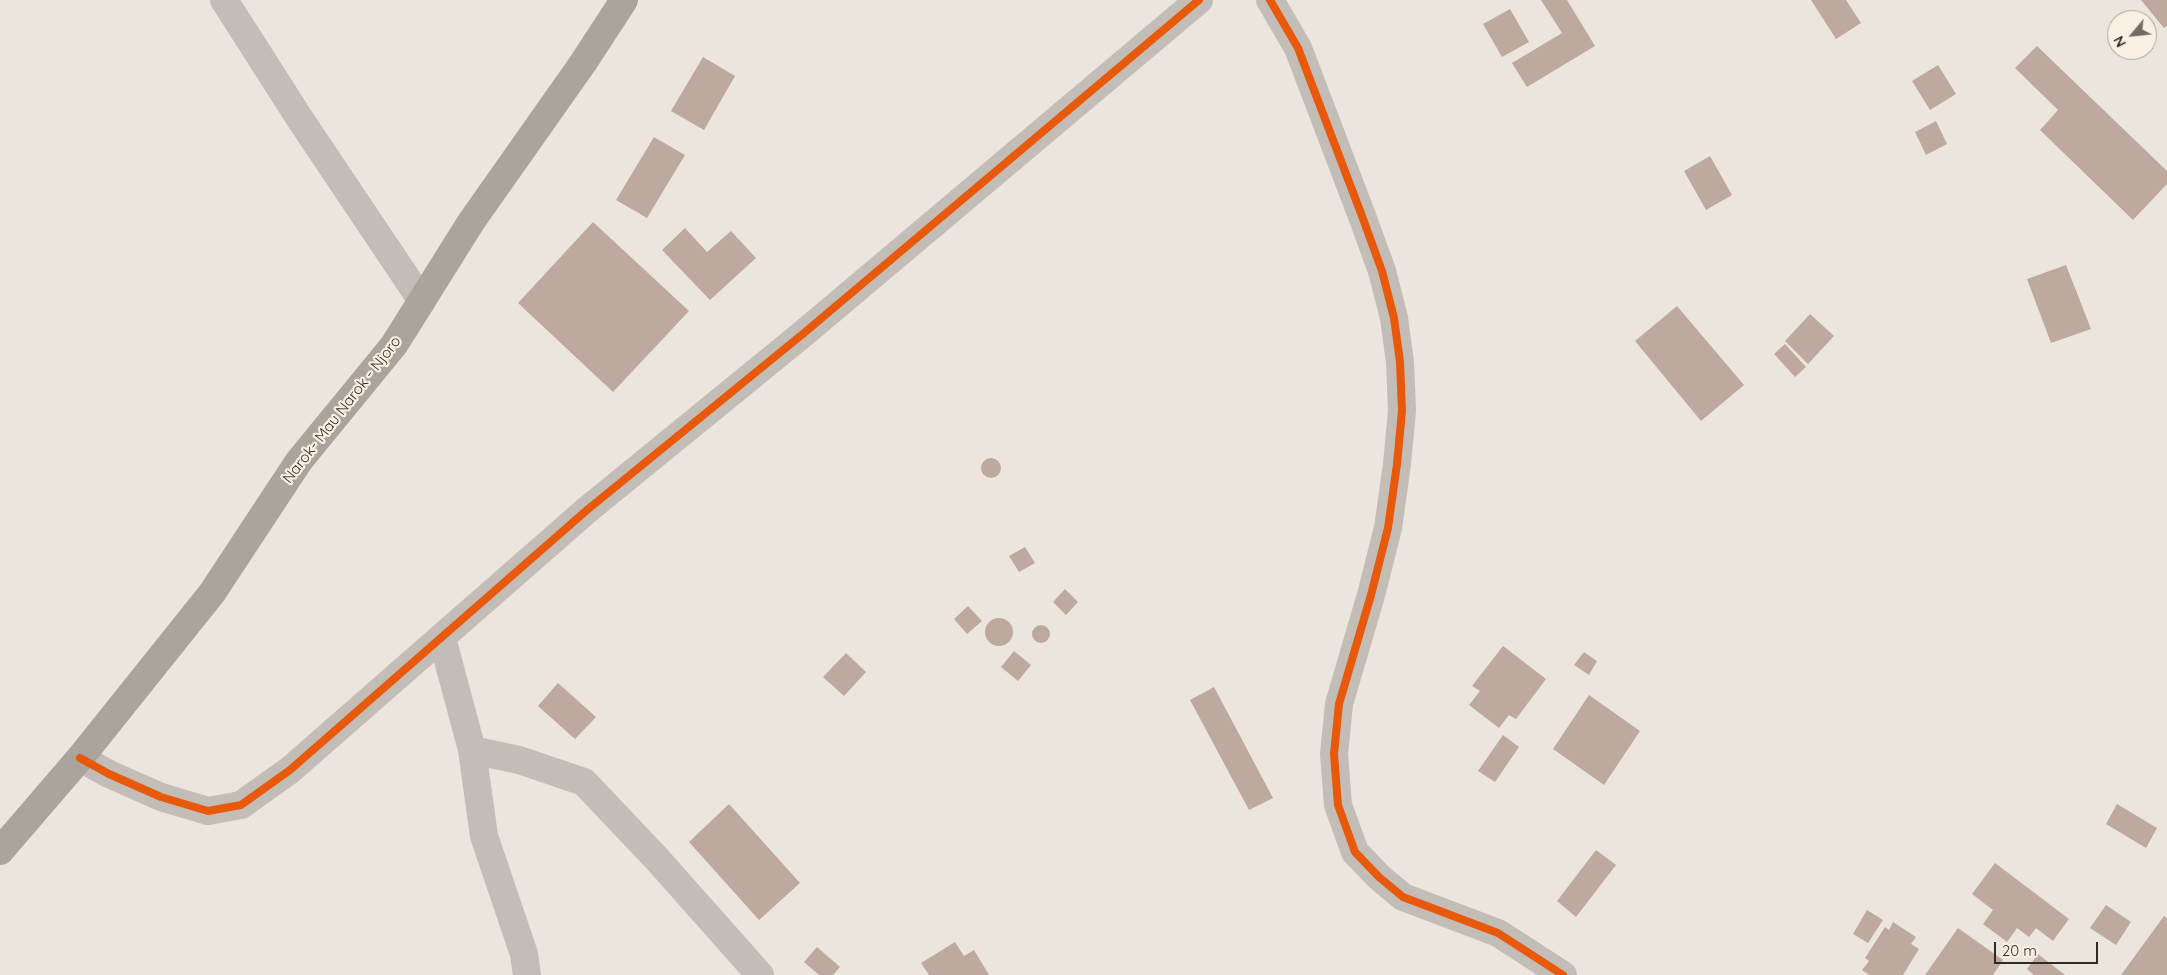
<!DOCTYPE html>
<html>
<head>
<meta charset="utf-8">
<style>
	body { margin:0 }
	#map { position:relative; width:2167px; height:975px; overflow:hidden; background:#ebe5dd; font-family:Quicksand,sans-serif }
	canvas { display:block }
	.north { position:absolute; left:2107px; top:10px; width:50px; height:50px; box-sizing:border-box; background:#f9f0e3; border:1px solid #aaa197; border-radius:50%; rotate:242deg; font-size:14px; font-weight:700; line-height:20px; text-align:center; color:#342a25 }
	.north::after { content:''; display:block; margin:auto; width:18px; height:22px; background:#746b65; clip-path:polygon(50% 0,100% 100%,50% 72%,0 100%) }
	.scale { position:absolute; left:1994px; top:942px; width:104px; height:22px; box-sizing:border-box; border:2px solid #342a25; border-top:0; padding-left:6px; font-size:15px; line-height:18px; white-space:nowrap; color:#342a25; -webkit-text-stroke:4px #f9f0e3; paint-order:stroke }
</style>
</head>
<body>
<div id="map">
<canvas width="2167" height="975"></canvas>
<div class="north">N</div>
<div class="scale">20 m</div>
</div>
<script>
const context = document.querySelector('canvas').getContext('2d');
context.lineJoin = 'round';
function paint(path, color) { context.fillStyle = color; context.fill(path, 'evenodd'); }
const poly = rows => new Path2D(rows.map(r => 'M' + r).join(''));
function strokePath(path, color, width, dash) { context.strokeStyle = color; context.lineWidth = width; context.lineCap = dash ? 'butt' : 'round'; context.setLineDash(dash || []); context.stroke(path); }
function label(font, color, halo, rows, align = 'center') {
  context.font = font + ' Quicksand,sans-serif'; context.lineWidth = 4.5; context.setLineDash([]); context.textBaseline = 'middle'; context.strokeStyle = halo; context.fillStyle = color; for (const [text, x, y, turn = 0] of rows) {
    context.save(); context.translate(x, y); context.rotate((+turn || 0) * Math.PI / 180); context.textAlign = isNaN(turn) ? turn : align; if (halo) context.strokeText(text, 0, 0); context.fillText(text, 0, 0); context.restore();
  }
}
paint(poly([
	[1541,0,1567,0,1595,46,1527,87,1512,63,1562,33],
	[1811,0,1846,0,1861,23,1836,39],
	[2141,0,2167,0,2167,26,2164,28],
	[1510,9,1529,42,1502,57,1483,24],
	[2037,46,2167,171,2167,184,2133,220,2040,130,2058,110,2015,68],
	[703,57,735,76,704,130,671,111],
	[1938,65,1956,94,1930,110,1912,81],
	[1936,121,1947,144,1926,155,1915,132],
	[654,137,685,155,647,218,616,200],
	[1710,156,1732,195,1706,210,1684,171],
	[593,222,689,311,613,392,518,303],
	[685,228,707,252,731,231,756,258,710,300,662,250],
	[2066,265,2091,329,2051,343,2027,279],
	[1677,306,1744,385,1701,421,1635,341],
	[1810,314,1834,336,1808,364,1785,341],
	[1785,344,1806,367,1795,377,1774,354],
	'981 468a10 10 0 1 1 20 0a10 10 0 1 1-20 0Z',
	[1025,547,1035,563,1019,572,1009,556],
	[1065,589,1078,602,1066,615,1053,602],
	[968,606,982,621,967,634,954,619],
	'985 632a14 14 0 1 1 28 0a14 14 0 1 1-28 0Z',
	'1032 634a9 9 0 1 1 18 0a9 9 0 1 1-18 0Z',
	[1503,646,1546,679,1516,719,1509,715,1499,728,1469,705,1480,691,1472,686],
	[1014,651,1031,665,1018,681,1001,667],
	[1584,652,1597,661,1589,675,1574,665],
	[846,653,866,672,844,696,823,677],
	[558,683,596,717,575,739,538,706],
	[1214,687,1273,798,1249,810,1190,700],
	[1589,695,1640,731,1604,785,1553,749],
	[1503,735,1519,747,1495,782,1478,771],
	[729,804,800,883,759,920,689,842],
	[2117,804,2157,828,2146,848,2106,824],
	[1596,850,1616,865,1576,917,1557,901],
	[1995,863,2069,919,2053,941,2036,928,2029,937,2017,928,2007,942,1983,924,1993,910,1972,894],
	[2106,905,2131,922,2116,945,2090,928],
	[1867,910,1883,920,1868,943,1853,934],
	[2164,916,2167,918,2167,975,2121,975],
	[1893,922,1916,937,1911,944,1919,949,1903,975,1869,975,1862,970,1869,961,1865,958,1885,927,1889,930],
	[1958,928,2003,960,1993,975,1925,975],
	[955,942,964,956,974,950,989,975,929,975,921,963],
	[817,947,840,967,833,975,819,975,804,962],
	[2038,954,2065,975,2034,975,2027,969]
]), '#bea99f');
strokePath(poly([
	[224,0,300,119,422,301],
	[1270,0,1298,48,1362,216,1382,271,1394,318,1400,362,1402,411,1397,464,1388,528,1371,595,1339,704,1334,754,1338,805,1355,852,1379,877,1403,897,1498,933,1563,975],
	[442,638,472,750,519,760,584,782,657,859,760,975],
	[472,750,484,836,524,954,527,975],
	[80,758,109,774,161,797,208,811,241,805,290,770,587,510,804,333,1199,0]
]), '#c3bdb7', 28);
strokePath(poly([
	[0,851,80,758,212,593,299,461,394,345,471,222,583,63,624,0]
]), '#aaa49c', 28);
strokePath(poly([
	[1270,0,1298,48,1362,216,1382,271,1394,318,1400,362,1402,411,1397,464,1388,528,1371,595,1339,704,1334,754,1338,805,1355,852,1379,877,1403,897,1498,933,1563,975],
	[80,758,109,774,161,797,208,811,241,805,290,770,587,510,804,333,1199,0]
]), '#e8590c', 8);
label('15px', '#342a25', '#f9f0e3', [
	["Narok- Mau Narok - Njoro",342,410,-52]
]);
</script>
</body>
</html>
